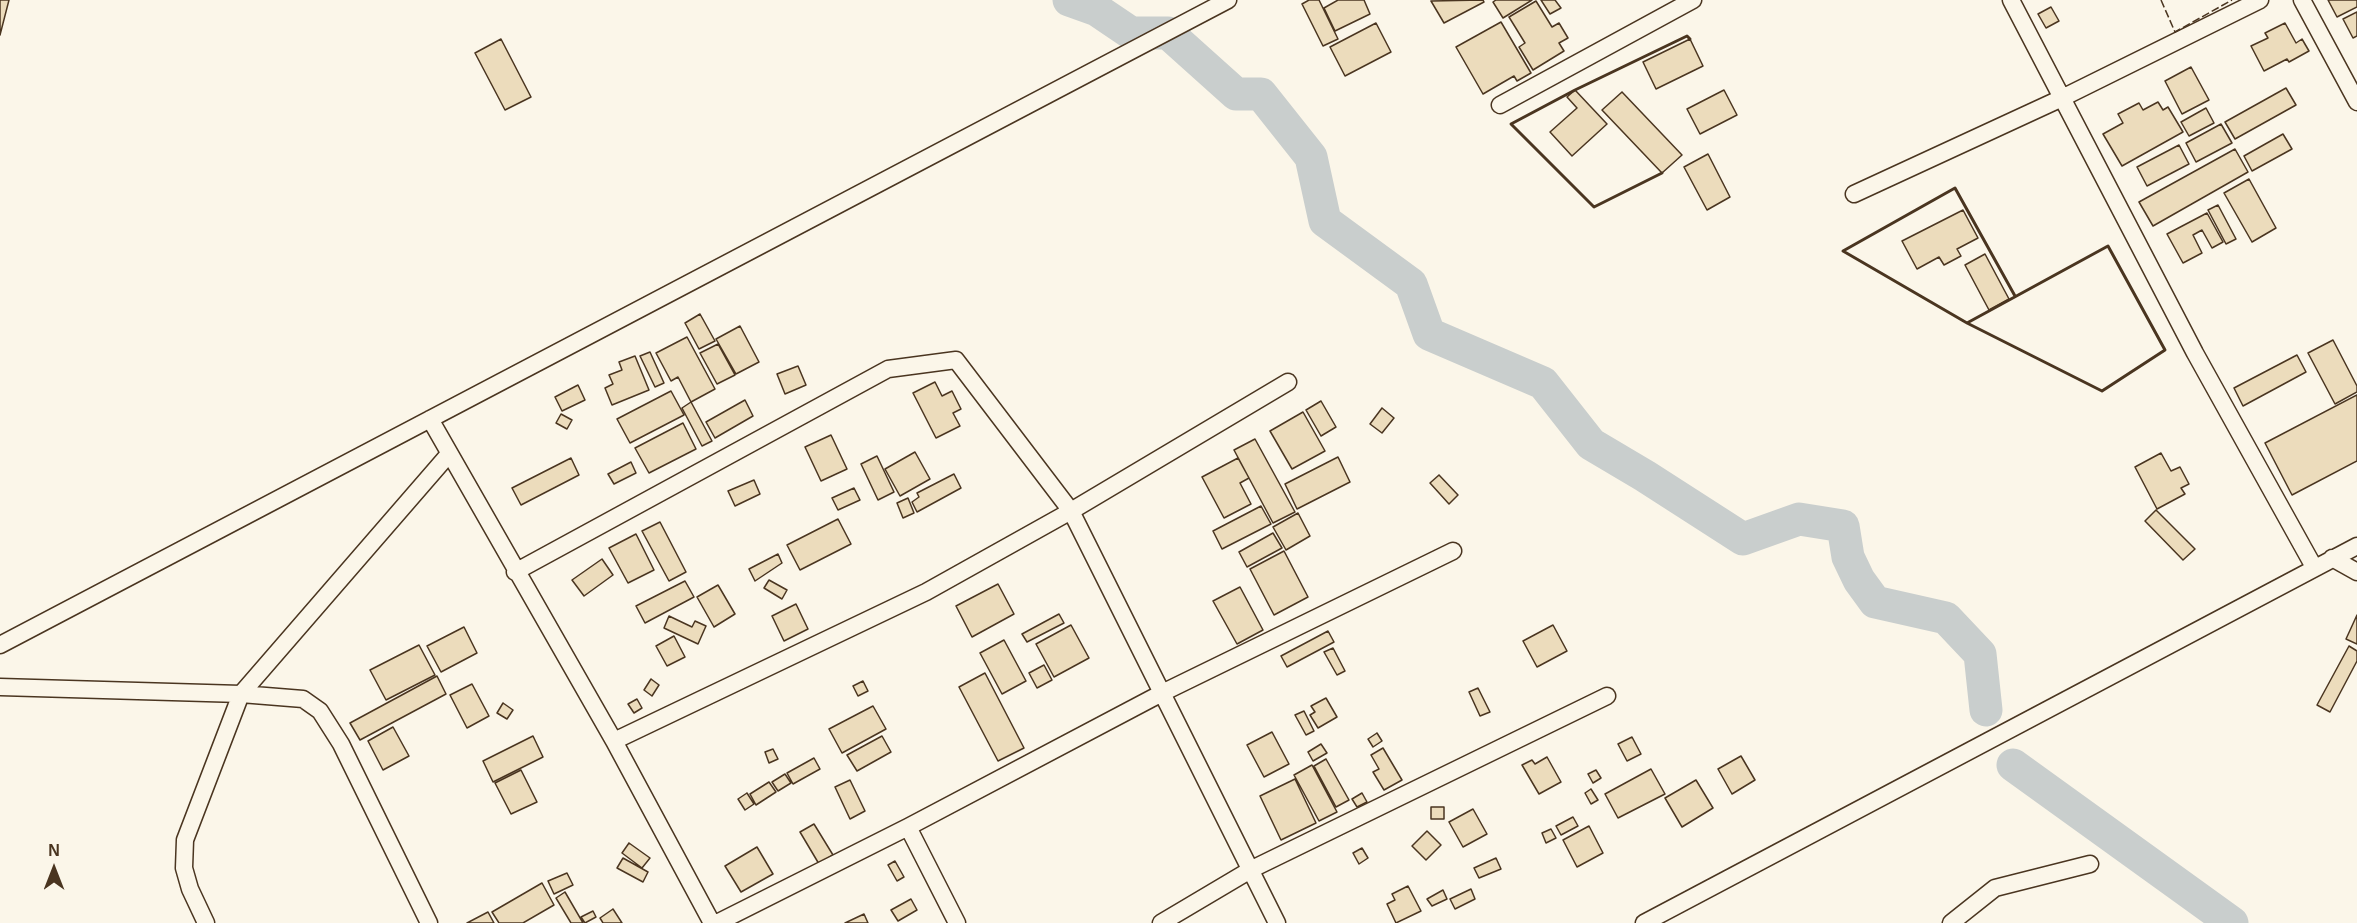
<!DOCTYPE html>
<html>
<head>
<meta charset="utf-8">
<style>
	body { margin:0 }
	#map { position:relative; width:2357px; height:923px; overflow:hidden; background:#fbf6e9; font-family:Arial,sans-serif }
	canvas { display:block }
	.north { position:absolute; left:24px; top:839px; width:60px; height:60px; -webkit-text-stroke:4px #fbf6e9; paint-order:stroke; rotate:0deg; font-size:16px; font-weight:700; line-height:24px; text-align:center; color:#4a3520 }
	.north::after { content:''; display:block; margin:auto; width:21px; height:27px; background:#4a3520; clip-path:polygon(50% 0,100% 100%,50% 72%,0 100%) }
</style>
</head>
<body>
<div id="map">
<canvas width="2357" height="923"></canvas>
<div class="north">N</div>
</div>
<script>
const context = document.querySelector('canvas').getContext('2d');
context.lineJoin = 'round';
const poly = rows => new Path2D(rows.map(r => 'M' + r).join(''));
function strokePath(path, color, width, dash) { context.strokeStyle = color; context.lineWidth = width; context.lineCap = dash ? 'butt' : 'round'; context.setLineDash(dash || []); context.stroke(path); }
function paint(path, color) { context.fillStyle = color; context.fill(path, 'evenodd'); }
strokePath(poly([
	[1069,0,1097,10,1131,33,1168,33,1236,94,1261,94,1311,157,1325,221,1411,284,1429,334,1543,383,1591,444,1645,476,1743,539,1799,519,1843,526,1848,557,1859,580,1875,602,1946,618,1980,654,1986,710],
	[2013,765,2232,923]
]), '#c9cecd', 33);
const building = poly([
	[0,0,9,0,0,35,0,0],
	[1309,0,1319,0,1338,39,1323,46,1302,4,1309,0],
	[1338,0,1364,0,1370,14,1335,31,1324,8,1338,0],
	[1483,0,1484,2,1444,23,1431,1,1483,0],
	[1496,0,1532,0,1503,18,1493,2,1496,0],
	[1541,0,1555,0,1561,8,1550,14,1541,0],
	[2328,0,2357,0,2357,7,2337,17,2328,0],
	[1536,1,1552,27,1559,23,1568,38,1559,43,1564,51,1533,70,1519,47,1525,43,1509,17,1536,1],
	[2051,7,2059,21,2046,28,2038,14,2051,7],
	[2357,12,2357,36,2353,38,2343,19,2357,12],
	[1501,22,1531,73,1517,81,1514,76,1483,94,1456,47,1501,22],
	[1376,23,1391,52,1345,76,1330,47,1376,23],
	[2285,23,2296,43,2302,39,2309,51,2289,62,2287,59,2264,71,2251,46,2268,38,2265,33,2285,23],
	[501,39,531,97,505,110,475,53,501,39],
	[1690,39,1703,66,1656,89,1643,62,1690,39],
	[2191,67,2209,100,2182,114,2165,81,2191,67],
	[2286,88,2296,105,2235,139,2225,122,2286,88],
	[1575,90,1607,124,1572,156,1550,132,1577,108,1567,97,1575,90],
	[1724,90,1737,115,1700,134,1687,109,1724,90],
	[1622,92,1682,155,1662,173,1602,110,1622,92],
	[2158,102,2163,110,2168,107,2183,132,2122,166,2103,134,2123,123,2118,114,2139,103,2143,110,2158,102],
	[2206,108,2214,123,2189,136,2181,122,2206,108],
	[2221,124,2232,143,2196,162,2186,143,2221,124],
	[2283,134,2292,149,2252,171,2244,156,2283,134],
	[2179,145,2189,164,2147,186,2137,167,2179,145],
	[2235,149,2248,172,2153,226,2139,202,2235,149],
	[1708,154,1730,197,1707,210,1684,167,1708,154],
	[2249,179,2276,228,2252,242,2224,193,2249,179],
	[2218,205,2236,239,2226,244,2208,210,2218,205],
	[1963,210,1978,238,1957,249,1961,256,1944,265,1939,257,1917,269,1902,241,1963,210],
	[2207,213,2223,242,2212,248,2202,230,2193,235,2202,253,2183,263,2167,234,2207,213],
	[1985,254,2009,299,1989,310,1965,265,1985,254],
	[700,314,715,341,699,349,685,323,700,314],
	[740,326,759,362,736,374,716,339,740,326],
	[687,337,715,389,691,402,678,377,671,381,656,353,687,337],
	[2333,340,2357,386,2357,392,2335,404,2308,353,2333,340],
	[718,344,735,375,717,384,700,353,718,344],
	[650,352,664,383,655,387,640,356,650,352],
	[2297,355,2306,372,2243,406,2234,388,2297,355],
	[635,356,649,390,612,405,605,388,613,384,609,375,622,370,619,362,635,356],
	[798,366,806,385,785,394,777,374,798,366],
	[935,382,942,396,952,391,961,409,953,413,960,426,936,438,913,393,935,382],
	[578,385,585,400,562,411,555,397,578,385],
	[671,391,684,415,630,443,617,419,671,391],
	[2357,395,2357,461,2292,495,2265,443,2357,395],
	[745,400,753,416,715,438,706,422,745,400],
	[1321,401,1336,427,1321,436,1306,410,1321,401],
	[691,402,712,441,702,446,682,408,691,402],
	[1382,408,1394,418,1382,433,1370,424,1382,408],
	[1303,412,1325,451,1292,469,1270,431,1303,412],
	[561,414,572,420,567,429,556,423,561,414],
	[683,423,696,449,649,473,635,448,683,423],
	[831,435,847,469,821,481,805,447,831,435],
	[1255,439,1295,512,1273,523,1234,450,1255,439],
	[915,452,930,479,900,496,885,469,915,452],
	[2161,453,2171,471,2180,467,2189,484,2181,488,2185,494,2157,509,2135,467,2161,453],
	[877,456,894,492,878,500,861,464,877,456],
	[1338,457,1350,482,1297,509,1285,484,1338,457],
	[571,458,579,475,521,505,512,488,571,458],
	[1238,458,1249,478,1240,483,1251,504,1224,518,1202,477,1238,458],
	[631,462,636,473,614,484,608,474,631,462],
	[954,474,961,488,917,512,912,502,919,497,917,493,954,474],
	[1439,475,1458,495,1449,504,1430,483,1439,475],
	[754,480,760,494,735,506,728,491,754,480],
	[854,488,860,500,838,510,832,498,854,488],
	[908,498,914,513,903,518,897,503,908,498],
	[1261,506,1271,524,1222,549,1213,531,1261,506],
	[2156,510,2195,549,2183,560,2145,521,2156,510],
	[1298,513,1310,536,1286,550,1273,527,1298,513],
	[838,519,851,544,800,570,787,545,838,519],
	[660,522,686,572,669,581,642,531,660,522],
	[1273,533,1282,548,1247,567,1239,552,1273,533],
	[636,534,654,570,628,583,609,548,636,534],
	[1284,551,1308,597,1274,615,1250,569,1284,551],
	[778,554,782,563,755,581,749,569,778,554],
	[602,559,613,575,584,596,572,580,602,559],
	[769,580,787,590,782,599,764,588,769,580],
	[685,581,694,597,645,623,636,606,685,581],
	[998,584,1014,614,972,637,956,606,998,584],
	[718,585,735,614,714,627,697,597,718,585],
	[1240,587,1263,630,1237,644,1213,601,1240,587],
	[796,604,808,629,784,641,772,616,796,604],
	[1059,614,1064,623,1027,642,1022,634,1059,614],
	[2357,615,2357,644,2346,639,2357,615],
	[669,616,692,627,695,621,706,626,698,644,664,628,669,616],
	[1071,625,1089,658,1054,677,1036,644,1071,625],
	[1553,625,1567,651,1537,667,1523,641,1553,625],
	[464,627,477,653,441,672,427,646,464,627],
	[1328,631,1334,642,1287,667,1281,656,1328,631],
	[674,636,685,657,667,666,656,646,674,636],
	[1004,640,1026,681,1002,694,980,653,1004,640],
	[419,645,435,675,386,700,370,670,419,645],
	[2349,646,2357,651,2357,661,2330,712,2317,705,2349,646],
	[1333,648,1345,671,1337,675,1324,652,1333,648],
	[1044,665,1052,680,1037,688,1029,673,1044,665],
	[985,673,1024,748,998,761,959,687,985,673],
	[437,676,446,694,360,740,350,723,437,676],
	[651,679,659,685,652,696,644,690,651,679],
	[863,681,868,691,858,696,853,686,863,681],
	[472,684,489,716,467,728,450,695,472,684],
	[1478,688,1490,712,1480,716,1469,692,1478,688],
	[1326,698,1337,717,1318,728,1310,715,1315,712,1311,706,1326,698],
	[637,699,642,708,634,713,628,704,637,699],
	[503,703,513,710,507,719,497,713,503,703],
	[873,706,886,729,842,753,829,729,873,706],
	[1304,711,1314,731,1306,735,1295,715,1304,711],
	[393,727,409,756,383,770,368,741,393,727],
	[1272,732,1289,764,1264,777,1247,745,1272,732],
	[1377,733,1382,741,1373,747,1368,739,1377,733],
	[533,736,543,757,493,782,483,761,533,736],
	[882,736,891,752,857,771,847,755,882,736],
	[1632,737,1641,754,1627,761,1618,744,1632,737],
	[1321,744,1327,753,1313,761,1308,752,1321,744],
	[1383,748,1402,780,1384,790,1373,772,1379,769,1371,755,1383,748],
	[773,749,778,759,769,763,765,752,773,749],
	[1741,756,1755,780,1732,794,1718,769,1741,756],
	[1547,757,1561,782,1539,794,1522,765,1532,760,1535,764,1547,757],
	[814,758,820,769,793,784,787,773,814,758],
	[1326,759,1349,800,1336,807,1314,766,1326,759],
	[1312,765,1337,812,1319,821,1294,775,1312,765],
	[1651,769,1665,794,1618,818,1605,794,1651,769],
	[521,770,537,802,511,814,495,783,521,770],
	[1596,770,1601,778,1593,783,1588,774,1596,770],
	[785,774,791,783,778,791,772,782,785,774],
	[1295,779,1316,823,1281,840,1260,796,1295,779],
	[850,780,865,811,850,819,835,787,850,780],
	[1696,780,1713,808,1682,827,1665,798,1696,780],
	[769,782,776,792,756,805,750,794,769,782],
	[1591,789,1598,800,1591,804,1585,793,1591,789],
	[747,793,754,804,745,810,738,799,747,793],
	[1362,793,1367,802,1357,807,1352,799,1362,793],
	[1431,807,1444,807,1444,819,1431,819,1431,807],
	[1473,809,1487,834,1463,847,1449,822,1473,809],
	[1573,817,1578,826,1561,835,1556,826,1573,817],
	[814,824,833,855,819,864,800,832,814,824],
	[1589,826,1603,853,1577,867,1563,840,1589,826],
	[1551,829,1556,838,1546,843,1542,833,1551,829],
	[1427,831,1441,845,1426,860,1412,846,1427,831],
	[629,843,650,858,642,868,622,853,629,843],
	[757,847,773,874,741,892,725,866,757,847],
	[1362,848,1368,858,1359,864,1353,853,1362,848],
	[623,858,648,872,643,882,617,868,623,858],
	[1496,858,1501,869,1479,878,1474,868,1496,858],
	[895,861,904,877,897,881,888,865,895,861],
	[567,873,573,885,554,894,548,881,567,873],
	[542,883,554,905,523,923,499,923,492,912,542,883],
	[1408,886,1421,911,1396,923,1387,904,1395,900,1392,894,1408,886],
	[1471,889,1475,899,1455,909,1450,899,1471,889],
	[1443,890,1447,899,1432,906,1427,899,1443,890],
	[565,892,583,923,571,923,556,898,565,892],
	[911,899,917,910,898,921,891,910,911,899],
	[613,909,622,923,603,923,600,918,613,909],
	[593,911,596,917,585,923,581,917,593,911],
	[488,912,494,923,467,923,488,912],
	[864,914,868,923,845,923,864,914]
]);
paint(building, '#ecdcbc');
strokePath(building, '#4a3520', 1.5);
const minor = poly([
	[2011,0,2195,353,2314,567],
	[2302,0,2357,102],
	[1500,105,1693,0],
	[1854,194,2062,98,2260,0],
	[430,419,614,741,712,923],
	[2332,558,2357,572],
	[515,572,888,369,956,360,1071,511,1277,923],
	[0,645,1228,0],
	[0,687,241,694,449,454],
	[614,741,926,592,1071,511,1288,382],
	[908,827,957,923],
	[206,923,190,889,184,868,185,840,241,694,303,699,320,711,341,744,429,923],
	[717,923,908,827,1162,693,1453,551],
	[1161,923,1252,869,1607,696],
	[1644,923,2357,546],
	[1951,923,1995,888,2090,864]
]);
strokePath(minor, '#4a3520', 19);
strokePath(minor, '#fbf6e9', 16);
strokePath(poly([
	[2161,0,2175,32,2232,0]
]), '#4a3520', 1.5, [8, 3]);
strokePath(poly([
	[1662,173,1594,207,1511,124,1575,90,1687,36,1690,39],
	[2108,246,2165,350,2102,391,1967,323,2108,246],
	[1967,323,1843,251,1955,188,2015,296]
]), '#4a3520', 3);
</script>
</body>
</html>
